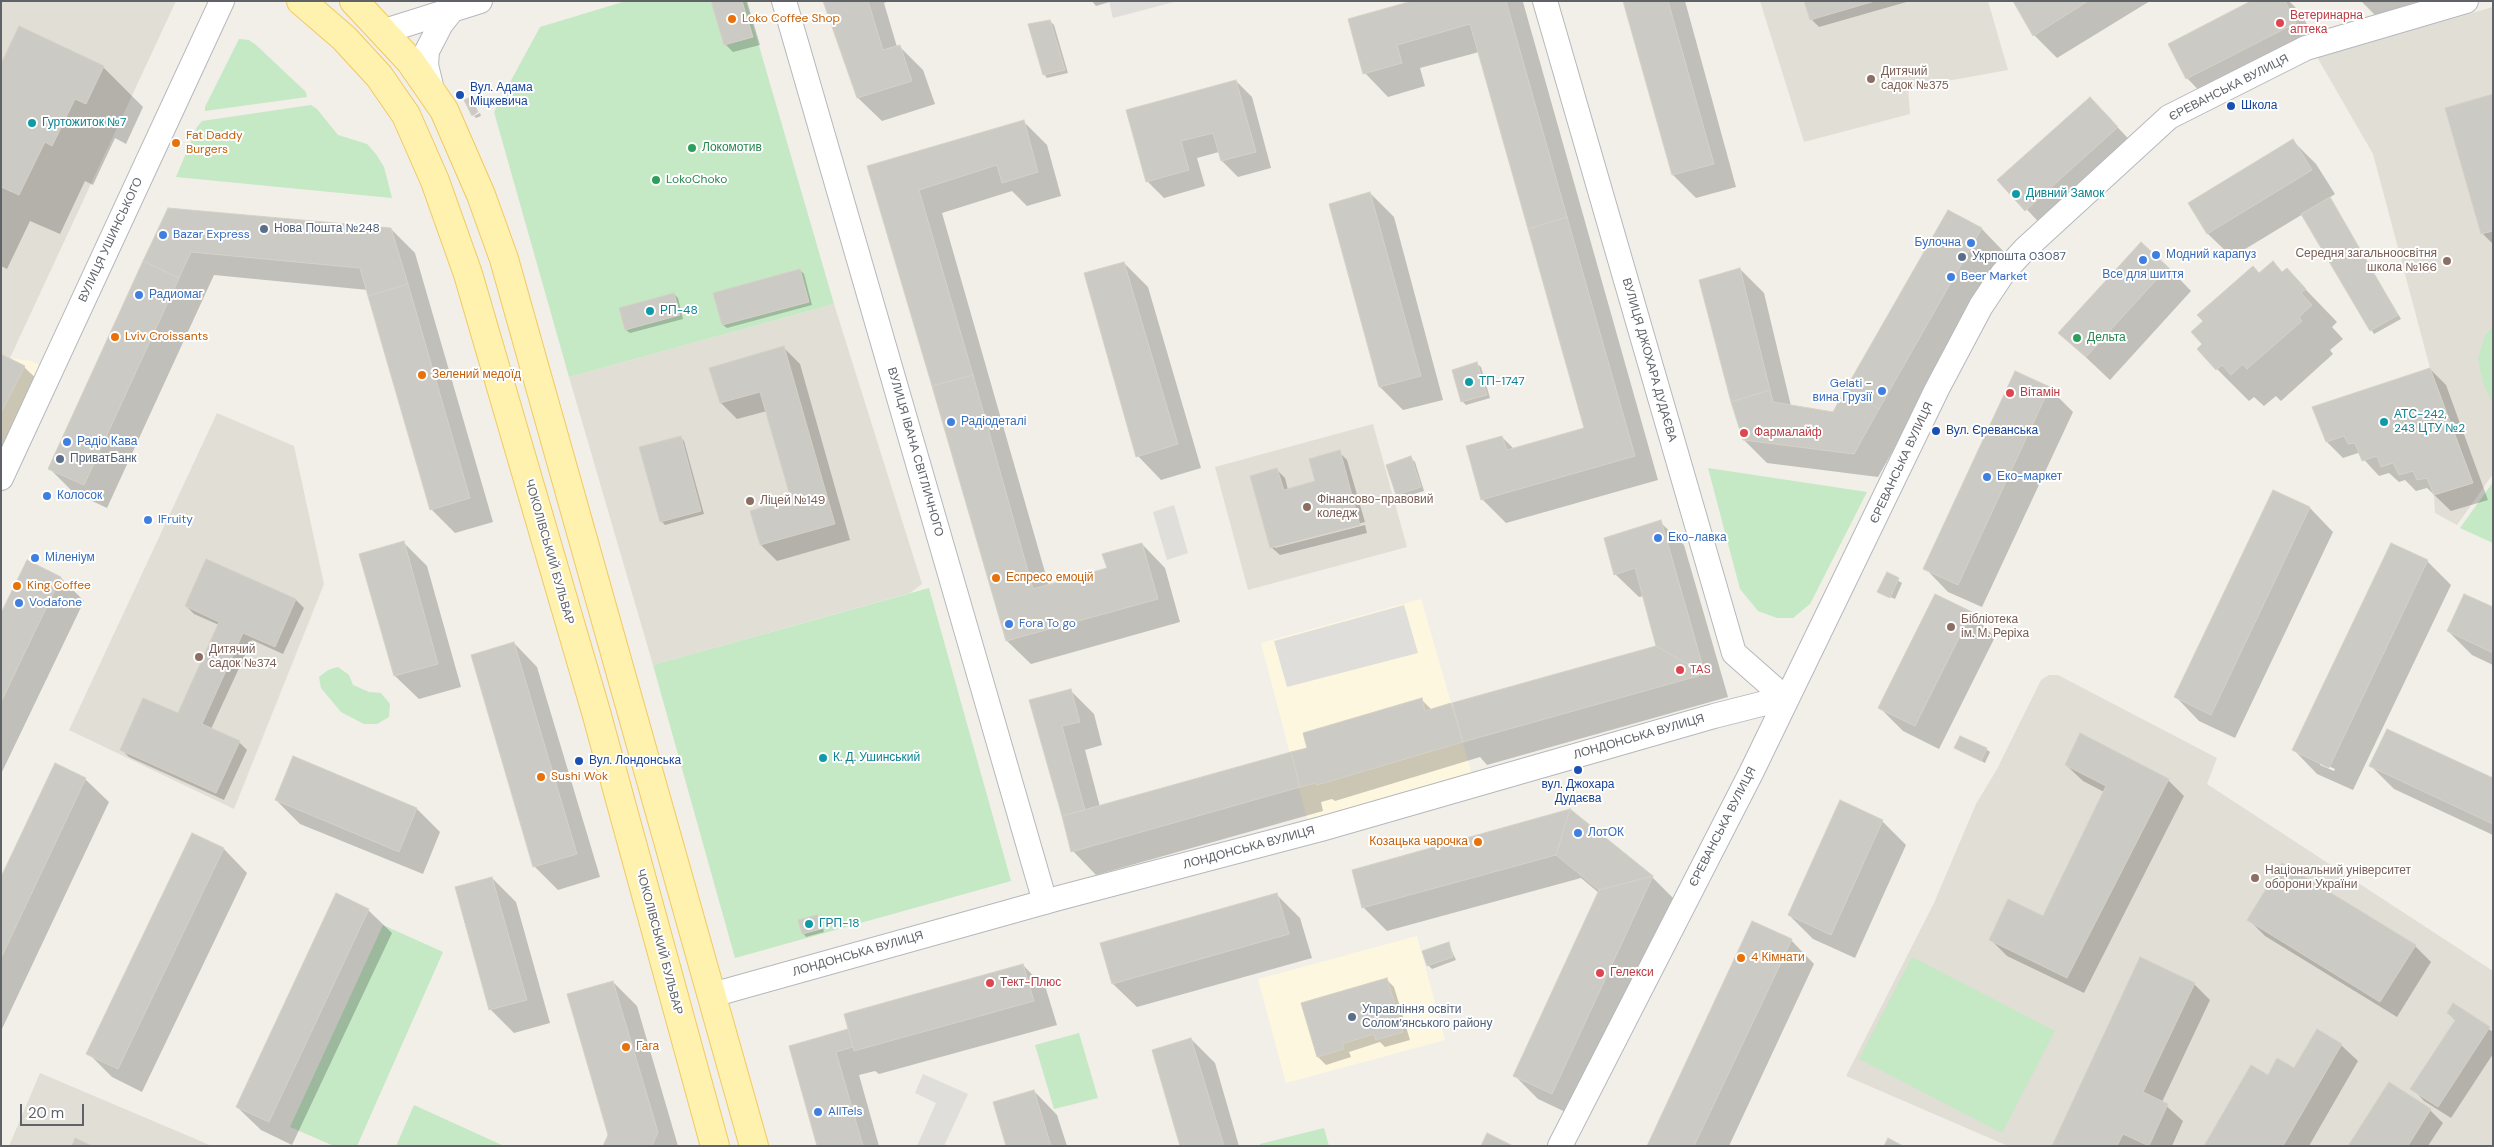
<!DOCTYPE html>
<html>
<head>
<meta charset="utf-8">
<style>
	body { margin:0 }
	#map { position:relative; width:2494px; height:1147px; overflow:hidden; background:#f1efe8; font-family:"DM Sans",sans-serif }
	canvas { display:block }
	.frame { position:absolute; inset:0; border:2px solid #5f6368; pointer-events:none }
	.scale { position:absolute; left:20px; top:1104px; width:64px; height:22px; box-sizing:border-box; border:2px solid #5f6368; border-top:0; padding-left:6px; font-size:15px; line-height:18px; white-space:nowrap; color:#5f6368; -webkit-text-stroke:4px #fff; paint-order:stroke }
</style>
</head>
<body>
<div id="map">
<canvas width="2494" height="1147"></canvas>
<div class="frame"></div>
<div class="scale">20 m</div>
</div>
<script>
const context = document.querySelector('canvas').getContext('2d');
context.lineJoin = 'round';
function paint(path, color) { context.fillStyle = color; context.fill(path, 'evenodd'); }
const poly = rows => new Path2D(rows.map(r => 'M' + r).join(''));
function strokePath(path, color, width, dash) { context.strokeStyle = color; context.lineWidth = width; context.lineCap = dash ? 'butt' : 'round'; context.setLineDash(dash || []); context.stroke(path); }
function label(font, color, halo, rows, align = 'center') {
  context.font = font + ' "DM Sans",sans-serif'; context.lineWidth = 4; context.setLineDash([]); context.textBaseline = 'middle'; context.strokeStyle = halo; context.fillStyle = color; for (const [text, x, y, turn = 0] of rows) {
    context.save(); context.translate(x, y); context.rotate((+turn || 0) * Math.PI / 180); context.textAlign = isNaN(turn) ? turn : align; if (halo) context.strokeText(text, 0, 0); context.fillText(text, 0, 0); context.restore();
  }
}
paint(poly([
	[1,354,10,358,31,361,46,368,1,476],
	[1421,599,1472,775,1308,822,1261,643],
	[1417,936,1445,1040,1286,1083,1258,979]
]), '#fef7e0');
paint(poly([
	[1109,1,1178,1,1113,18],
	[1174,505,1188,553,1167,560,1153,512],
	[1404,605,1418,653,1287,687,1274,641],
	[923,1074,968,1094,944,1146,917,1146,936,1103,915,1093]
]), '#e0deda');
paint(poly([
	[1,1,176,1,10,358,1,354],
	[1760,1,1988,1,2008,70,1908,88,1910,114,1804,142],
	[2493,7,2493,474,2457,525,2435,513,2434,495,2473,483,2430,368,2373,154,2317,57],
	[834,304,922,584,910,593,653,665,569,377],
	[217,413,294,446,324,584,234,809,69,730],
	[1373,424,1407,547,1248,590,1215,467],
	[2049,675,2058,675,2217,758,2207,784,2493,971,2493,1146,2008,1146,1846,1076,1934,903,1976,804,1997,769,2041,680],
	[40,1073,212,1146,9,1146]
]), '#e1ded6');
paint(poly([
	[626,1,746,1,834,304,569,377,494,112,540,27],
	[239,39,249,40,256,45,306,92,307,97,205,111,205,107],
	[311,105,317,109,338,135,367,144,376,154,384,167,392,198,176,177,197,127,202,121],
	[2493,327,2493,404,2483,383,2478,359,2485,335],
	[1708,468,1867,492,1810,604,1793,618,1777,618,1758,611,1740,589],
	[2493,482,2493,543,2460,528],
	[929,588,1011,881,735,958,653,665],
	[338,667,349,675,353,685,369,692,381,693,390,704,389,717,377,724,364,724,341,712,321,688,319,677,328,670],
	[383,925,443,952,357,1146,334,1146,290,1127],
	[1912,957,2055,1031,2002,1133,1859,1059],
	[1079,1033,1098,1098,1054,1109,1035,1045],
	[414,1105,504,1146,396,1146],
	[1324,1128,1329,1146,1260,1146,1260,1144]
]), '#c5e8c5');
paint(poly([
	[712,1,747,1,760,45,733,52,725,44],
	[824,1,889,1,884,3,897,47,899,46,923,70,935,104,882,121,858,98],
	[1092,1,1113,1,1096,6],
	[1416,1,1523,2,1658,480,1506,523,1482,499,1502,437,1514,449,1586,429,1479,52,1420,68,1425,86,1388,97,1365,73],
	[1624,1,1685,1,1736,187,1696,198,1673,175],
	[1806,1,1910,1,1819,27,1811,19],
	[2016,1,2150,1,2057,58,2034,35,2014,3],
	[2254,1,2289,1,2301,13,2318,46,2210,102,2187,78],
	[2361,1,2445,1,2381,21],
	[1050,21,1054,25,1068,73,1047,78,1044,74],
	[1,67,103,67,143,107,126,144,115,138,93,185,85,181,60,234,30,221,7,269,1,266],
	[1236,81,1252,97,1271,168,1238,177,1222,161,1219,152,1197,158,1205,186,1164,198,1147,181,1128,110],
	[2493,95,2493,244,2482,233],
	[2090,98,2140,151,2050,234,1999,180],
	[480,113,481,116,476,118,474,116],
	[1023,121,1047,145,1061,196,1027,206,1012,191,942,213,1049,586,1108,569,1142,544,1165,568,1180,622,1031,664,1007,641,868,167],
	[2292,140,2316,164,2335,194,2329,198,2401,319,2374,334,2303,214,2232,257,2208,234,2190,203],
	[1370,193,1394,217,1443,400,1403,410,1380,387,1331,205],
	[168,209,391,229,415,253,493,522,455,533,431,509,368,290,214,275,107,508,73,492,50,469],
	[1949,212,1982,229,2005,253,1878,477,1767,463,1744,440,1740,269,1764,293,1791,406,1834,413],
	[1124,263,1148,287,1201,468,1161,480,1138,456],
	[2168,267,2191,291,2110,380,2060,333],
	[800,270,804,274,812,305,727,328,723,325],
	[2287,270,2337,322,2332,327,2343,339,2330,350,2333,354,2281,401,2276,396,2264,406,2254,397,2249,401,2217,369,2260,274,2283,273],
	[674,294,678,298,683,319,630,333,626,330],
	[784,348,800,364,850,540,777,561,761,545,792,500,767,411,737,419,721,403],
	[1,355,24,367,41,383,1,461],
	[1477,364,1481,367,1490,398,1466,405,1462,401],
	[2430,369,2446,385,2488,500,2451,511,2427,488,2416,491,2405,480,2399,482,2389,473,2379,476,2358,453,2343,458,2327,442],
	[2049,388,2073,412,1982,607,1948,592,1925,568],
	[680,437,684,441,704,514,665,525,661,521],
	[1339,452,1347,460,1365,522,1275,546,1275,548,1365,525,1367,533,1280,555,1271,547,1277,470,1285,478,1288,490,1317,482],
	[1411,458,1415,462,1424,491,1400,498,1397,494],
	[2274,491,2310,508,2333,532,2235,738,2199,721,2176,697],
	[1660,522,1684,545,1728,697,1487,765,1480,757,1335,801,1332,799,1321,802,1323,811,1096,875,1073,851,1031,701,1070,690,1094,714,1102,745,1085,750,1100,807,1308,749,1422,700,1432,710,1451,705,1455,709,1657,646,1644,596,1639,597,1615,574],
	[403,542,427,566,461,687,419,699,395,676,361,555],
	[207,560,296,600,304,608,283,654,252,640,211,729,239,742,247,750,224,800,129,757,121,749,178,715,219,625,194,614,186,606],
	[2427,561,2451,585,2353,790,2317,774,2294,750],
	[2320,762,2335,769,2334,771,2320,765],
	[1887,574,1902,583,1895,599,1879,592],
	[61,578,84,601,1,774,1,616],
	[2493,608,2493,665,2472,655,2448,631],
	[1971,613,1995,637,1939,749,1903,731,1880,708],
	[514,643,537,667,600,877,558,890,534,866],
	[1956,748,1986,749,1990,752,1985,763],
	[2066,765,2168,780,2184,796,2084,993,2007,956,1990,939,2044,917,2104,792,2083,781],
	[2371,766,2493,780,2493,835,2394,789],
	[85,779,109,802,1,1031,1,880],
	[276,800,417,809,440,832,423,874,300,824],
	[1570,811,1652,877,1676,901,1576,1117,1538,1099,1515,1076,1599,893,1581,878,1387,931,1364,908,1353,871],
	[1882,821,1906,845,1855,958,1813,939,1789,915],
	[193,835,224,849,247,873,142,1092,112,1077,88,1053],
	[492,878,516,902,550,1023,514,1033,490,1009],
	[1277,895,1300,918,1312,958,1137,1007,1113,984],
	[368,910,392,933,292,1145,261,1130,237,1107],
	[817,916,821,920,824,932,806,937,803,933],
	[2249,920,2415,946,2431,962,2397,1017,2265,936],
	[1791,940,1814,964,1729,1146,1648,1146],
	[1448,943,1456,960,1432,969,1428,965],
	[1023,965,1046,989,1057,1025,879,1074,875,1071,859,1075,879,1146,818,1146,790,1047,850,1030],
	[1386,979,1394,987,1410,1040,1385,1047,1380,1042,1349,1052,1351,1057,1326,1065,1318,1057,1302,1004],
	[613,982,637,1006,678,1146,604,1146,609,1135],
	[2194,984,2210,1000,2162,1102,2183,1121,2172,1146,2053,1146],
	[2454,1005,2493,1032,2493,1054,2451,1118,2424,1101,2412,1088,2456,1021,2448,1013],
	[1191,1039,1215,1063,1239,1146,1182,1146],
	[2341,1045,2358,1061,2309,1146,2206,1146,2268,1077,2295,1069],
	[2389,1084,2430,1110,2443,1123,2428,1146,2349,1146],
	[1034,1091,1057,1115,1067,1146,1007,1146]
]), '#0003');
const building = poly([
	[711,1,742,1,753,37,724,45,711,1],
	[823,1,868,1,883,50,900,45,912,81,857,98,823,1],
	[1412,1,1506,1,1567,217,1528,229,1470,24,1397,45,1402,63,1363,74,1348,19,1412,1],
	[1623,1,1668,1,1714,164,1672,175,1623,1],
	[1804,1,1875,1,1810,20,1804,1],
	[2013,1,2088,1,2033,36,2013,1],
	[2251,1,2285,1,2296,23,2186,79,2168,44,2251,1],
	[1050,20,1065,70,1043,75,1028,24,1050,20],
	[19,26,104,66,86,104,75,99,52,146,45,142,19,195,1,187,1,64,19,26],
	[1236,80,1256,152,1221,161,1213,133,1181,141,1189,170,1146,182,1126,110,1236,80],
	[2493,94,2493,231,2481,234,2445,108,2493,94],
	[471,97,478,112,472,116,464,100,471,97],
	[2090,97,2118,127,2025,211,1997,180,2090,97],
	[1024,120,1038,172,1002,183,997,165,919,190,973,375,932,386,867,166,1024,120],
	[2293,139,2312,170,2207,234,2188,203,2293,139],
	[1370,192,1421,376,1379,387,1329,204,1370,192],
	[2330,197,2398,315,2370,331,2301,214,2330,197],
	[168,208,391,228,408,284,368,296,360,268,191,252,179,278,143,261,168,208],
	[1948,210,1982,228,1879,409,1845,390,1948,210],
	[1567,217,1635,456,1481,500,1466,446,1502,436,1507,450,1584,428,1528,229,1567,217],
	[2141,242,2168,267,2086,357,2058,333,2141,242],
	[143,261,179,278,84,485,48,469,143,261],
	[2273,261,2282,272,2287,268,2306,289,2301,293,2312,305,2299,317,2302,321,2247,369,2243,364,2231,375,2222,365,2216,370,2197,349,2202,344,2191,332,2203,321,2197,315,2253,266,2259,273,2273,261],
	[1124,262,1178,444,1136,457,1084,273,1124,262],
	[1740,268,1770,390,1731,402,1699,280,1740,268],
	[800,269,809,302,722,325,713,293,800,269],
	[408,284,470,498,430,510,368,296,408,284],
	[674,293,680,315,625,330,619,308,674,293],
	[784,346,835,524,760,545,750,511,791,499,760,392,720,403,709,368,784,346],
	[1,354,25,366,1,413,1,354],
	[1477,362,1487,395,1461,402,1452,370,1477,362],
	[2430,368,2473,483,2434,495,2427,478,2417,480,2413,471,2399,475,2393,463,2381,467,2377,456,2362,461,2355,443,2348,444,2344,436,2326,442,2312,407,2430,368],
	[2015,371,2050,387,1958,585,1923,569,2015,371],
	[973,375,1033,589,1107,568,1102,554,1142,543,1158,599,1006,641,932,386,973,375],
	[1770,390,1773,402,1833,412,1845,390,1879,409,1854,454,1743,440,1731,402,1770,390],
	[681,436,701,511,660,522,639,447,681,436],
	[1340,450,1360,525,1270,548,1250,476,1277,468,1284,490,1315,481,1309,459,1340,450],
	[1411,456,1421,487,1396,495,1386,465,1411,456],
	[2273,490,2310,507,2211,715,2174,697,2273,490],
	[1661,520,1705,674,1656,646,1635,568,1614,575,1604,538,1661,520],
	[404,541,438,664,394,676,359,554,404,541],
	[2391,543,2428,560,2329,768,2292,750,2391,543],
	[206,559,296,599,275,647,243,633,202,724,240,741,216,793,120,750,143,698,178,713,219,622,185,606,206,559],
	[27,560,61,577,1,702,1,613,27,560],
	[1887,572,1899,578,1890,598,1877,592,1887,572],
	[1935,594,1972,612,1915,726,1878,708,1935,594],
	[2464,594,2493,607,2493,653,2447,631,2464,594],
	[514,642,577,854,533,867,471,655,514,642],
	[1656,646,1705,674,1463,742,1452,703,1656,646],
	[1071,689,1080,722,1062,726,1085,810,1062,816,1029,700,1071,689],
	[1422,698,1425,711,1451,703,1463,742,1317,785,1316,783,1300,787,1291,752,1307,748,1303,733,1422,698],
	[2387,729,2493,778,2493,824,2369,766,2387,729],
	[2080,733,2169,779,2067,978,1989,940,2008,899,2043,916,2106,786,2065,765,2080,733],
	[1960,736,1987,748,1981,761,1954,748,1960,736],
	[1291,752,1300,787,1071,852,1062,816,1291,752],
	[293,756,417,808,399,852,275,800,293,756],
	[55,763,86,778,1,958,1,877,55,763],
	[1840,800,1883,820,1831,935,1788,915,1840,800],
	[1570,809,1632,859,1653,876,1599,890,1556,855,1570,809],
	[1570,809,1556,855,1362,908,1352,870,1570,809],
	[192,833,224,848,118,1069,86,1054,192,833],
	[2282,863,2416,945,2380,1002,2247,920,2282,863],
	[1653,876,1552,1094,1513,1076,1599,890,1653,876],
	[492,877,527,1000,489,1010,455,887,492,877],
	[336,893,369,909,269,1122,236,1107,336,893],
	[1277,893,1289,934,1112,984,1100,943,1277,893],
	[817,915,821,929,802,934,798,920,817,915],
	[1752,921,1792,939,1763,1001,1694,1146,1647,1146,1752,921],
	[1449,942,1453,957,1427,966,1422,951,1449,942],
	[2140,957,2195,983,2143,1092,2168,1104,2149,1146,2123,1134,2117,1146,2052,1146,2140,957],
	[1023,964,1034,1001,854,1051,844,1014,1023,964],
	[1387,978,1403,1032,1376,1040,1374,1034,1342,1044,1344,1049,1317,1057,1301,1003,1387,978],
	[613,981,658,1132,652,1146,603,1146,608,1135,567,994,613,981],
	[2453,1003,2490,1027,2438,1107,2410,1089,2456,1019,2447,1013,2453,1003],
	[848,1029,853,1047,836,1052,863,1146,817,1146,789,1046,848,1029],
	[2317,1029,2342,1044,2283,1146,2204,1146,2251,1065,2268,1075,2277,1058,2294,1068,2317,1029],
	[1191,1038,1224,1146,1180,1146,1152,1050,1191,1038],
	[2389,1082,2431,1109,2408,1146,2348,1146,2389,1082],
	[1034,1090,1051,1146,1006,1146,993,1102,1034,1090],
	[1487,1133,1513,1146,1481,1146,1487,1133],
	[75,1138,92,1146,72,1146,75,1138],
	[1888,1138,1903,1146,1884,1146,1888,1138]
]);
paint(building, '#cccac5');
strokePath(building, '#d6d1c6', 1);
const minor = poly([
	[784,1,1045,902],
	[1545,1,1734,653,1785,698],
	[385,31,480,1],
	[432,90,426,65,427,51,441,24,452,10],
	[1,478,222,1],
	[712,995,1059,898,1321,829,1714,716,1785,698],
	[1560,1146,1751,773,1937,389,1981,306,2003,273,2025,249,2169,117,2306,48,2466,1]
]);
const major = poly([
	[301,1,344,38,379,76,406,115,435,181,468,274,596,712,715,1146],
	[354,1,410,61,444,110,481,195,504,259,754,1146]
]);
strokePath(minor, '#b5b8bc', 26);
strokePath(major, '#f2c960', 30);
strokePath(minor, '#fff', 24);
strokePath(major, '#fff2af', 28);
for (const [x, y, r, color] of [
	[732,19,5,"#e8710a"],
	[2280,23,5,"#e0444e"],
	[1871,79,5,"#8d6e63"],
	[460,95,5,"#1a4fb4"],
	[2231,106,5,"#1a4fb4"],
	[32,123,5,"#0f9aa8"],
	[176,143,5,"#e8710a"],
	[692,148,5,"#2e9e5b"],
	[656,180,5,"#2e9e5b"],
	[2016,194,5,"#0f9aa8"],
	[264,229,5,"#5c6f8a"],
	[163,235,5,"#3f7fe0"],
	[1971,243,5,"#3f7fe0"],
	[2156,255,5,"#3f7fe0"],
	[1962,257,5,"#5c6f8a"],
	[2143,260,5,"#3f7fe0"],
	[2447,261,5,"#8d6e63"],
	[1951,277,5,"#3f7fe0"],
	[139,295,5,"#3f7fe0"],
	[650,311,5,"#0f9aa8"],
	[115,337,5,"#e8710a"],
	[2077,338,5,"#2e9e5b"],
	[422,375,5,"#e8710a"],
	[1469,382,5,"#0f9aa8"],
	[1882,391,5,"#3f7fe0"],
	[2010,393,5,"#e0444e"],
	[951,422,5,"#3f7fe0"],
	[2384,422,5,"#0f9aa8"],
	[1936,431,5,"#1a4fb4"],
	[1744,433,5,"#e0444e"],
	[67,442,5,"#3f7fe0"],
	[60,459,5,"#5c6f8a"],
	[1987,477,5,"#3f7fe0"],
	[47,496,5,"#3f7fe0"],
	[750,501,5,"#8d6e63"],
	[1307,507,5,"#8d6e63"],
	[148,520,5,"#3f7fe0"],
	[1658,538,5,"#3f7fe0"],
	[35,558,5,"#3f7fe0"],
	[996,578,5,"#e8710a"],
	[17,586,5,"#e8710a"],
	[19,603,5,"#3f7fe0"],
	[1009,624,5,"#3f7fe0"],
	[1951,627,5,"#8d6e63"],
	[199,657,5,"#8d6e63"],
	[1680,670,5,"#e0444e"],
	[823,758,5,"#0f9aa8"],
	[579,761,5,"#1a4fb4"],
	[1578,770,5,"#1a4fb4"],
	[541,777,5,"#e8710a"],
	[1578,833,5,"#3f7fe0"],
	[1478,842,5,"#e8710a"],
	[2255,878,5,"#8d6e63"],
	[809,924,5,"#0f9aa8"],
	[1741,958,5,"#e8710a"],
	[1600,973,5,"#e0444e"],
	[990,983,5,"#e0444e"],
	[1352,1017,5,"#5c6f8a"],
	[626,1047,5,"#e8710a"],
	[818,1112,5,"#3f7fe0"]
]) { const dot = new Path2D(); dot.arc(x, y, r, 0, 2 * Math.PI); context.fillStyle = color; context.fill(dot); strokePath(dot, '#fff', 2); }
label('12px', '#be3a42', '#fff', [
	["Ветеринарна",2290,16],
	["аптека",2290,30],
	["Вітамін",2020,393],
	["Фармалайф",1754,433],
	["TAS",1690,670],
	["Гелекси",1610,973],
	["Тект-Плюс",1000,983]
], 'left');
label('12px', '#c56008', '#fff', [
	["Loko Coffee Shop",742,19],
	["Fat Daddy",186,136],
	["Burgers",186,150],
	["Lviv Croissants",125,337],
	["Зелений медоїд",432,375],
	["Еспресо емоцій",1006,578],
	["King Coffee",27,586],
	["Sushi Wok",551,777],
	["Козацька чарочка",1468,842,"right"],
	["4 Кімнати",1751,958],
	["Гага",636,1047]
], 'left');
label('12px', '#785e54', '#fff', [
	["Дитячий",1881,72],
	["садок №375",1881,86],
	["Середня загальноосвітня",2437,254,"right"],
	["школа №166",2437,268,"right"],
	["Фінансово-правовий",1317,500],
	["коледж",1317,514],
	["Ліцей №149",760,501],
	["Бібліотека",1961,620],
	["ім. М. Реріха",1961,634],
	["Дитячий",209,650],
	["садок №374",209,664],
	["Національний університет",2265,871],
	["оборони України",2265,885]
], 'left');
label('12px', '#164399', '#fff', [
	["Вул. Адама",470,88],
	["Міцкевича",470,102],
	["Школа",2241,106],
	["Вул. Єреванська",1946,431],
	["Вул. Лондонська",589,761],
	["вул. Джохара",1578,785,"center"],
	["Дудаєва",1578,799,"center"]
], 'left');
label('12px', '#5f6368', '#fff', [
	["ЄРЕВАНСЬКА ВУЛИЦЯ",2229,88,-27],
	["ВУЛИЦЯ УШИНСЬКОГО",111,240,-65],
	["ВУЛИЦЯ ДЖОХАРА ДУДАЄВА",1649,360,74],
	["ВУЛИЦЯ ІВАНА СВІТЛИЧНОГО",915,452,74],
	["ЄРЕВАНСЬКА ВУЛИЦЯ",1902,463,-65],
	["ЧОКОЛІВСЬКИЙ БУЛЬВАР",549,552,74],
	["ЛОНДОНСЬКА ВУЛИЦЯ",1639,737,-16],
	["ЄРЕВАНСЬКА ВУЛИЦЯ",1723,827,-63],
	["ЛОНДОНСЬКА ВУЛИЦЯ",1249,848,-15],
	["ЧОКОЛІВСЬКИЙ БУЛЬВАР",659,942,75],
	["ЛОНДОНСЬКА ВУЛИЦЯ",858,954,-16]
]);
label('12px', '#0d838f', '#fff', [
	["Гуртожиток №7",42,123],
	["Дивний Замок",2026,194],
	["РП-48",660,311],
	["ТП-1747",1479,382],
	["АТС-242,",2394,415],
	["243 ЦТУ №2",2394,429],
	["К. Д. Ушинський",833,758],
	["ГРП-18",819,924]
], 'left');
label('12px', '#27864d', '#fff', [
	["Локомотив",702,148],
	["LokoChoko",666,180],
	["Дельта",2087,338]
], 'left');
label('12px', '#4e5e75', '#fff', [
	["Нова Пошта №248",274,229],
	["Укрпошта 03087",1972,257],
	["ПриватБанк",70,459],
	["Управління освіти",1362,1010],
	["Солом’янського району",1362,1024]
], 'left');
label('12px', '#366cbe', '#fff', [
	["Bazar Express",173,235],
	["Булочна",1961,243,"right"],
	["Модний карапуз",2166,255],
	["Все для шиття",2143,275,"center"],
	["Beer Market",1961,277],
	["Радиомаг",149,295],
	["Gelati -",1872,384,"right"],
	["вина Грузії",1872,398,"right"],
	["Радіодеталі",961,422],
	["Радіо Кава",77,442],
	["Еко-маркет",1997,477],
	["Колосок",57,496],
	["IFruity",158,520],
	["Еко-лавка",1668,538],
	["Міленіум",45,558],
	["Vodafone",29,603],
	["Fora To go",1019,624],
	["ЛотОК",1588,833],
	["AllTels",828,1112]
], 'left');
</script>
</body>
</html>
